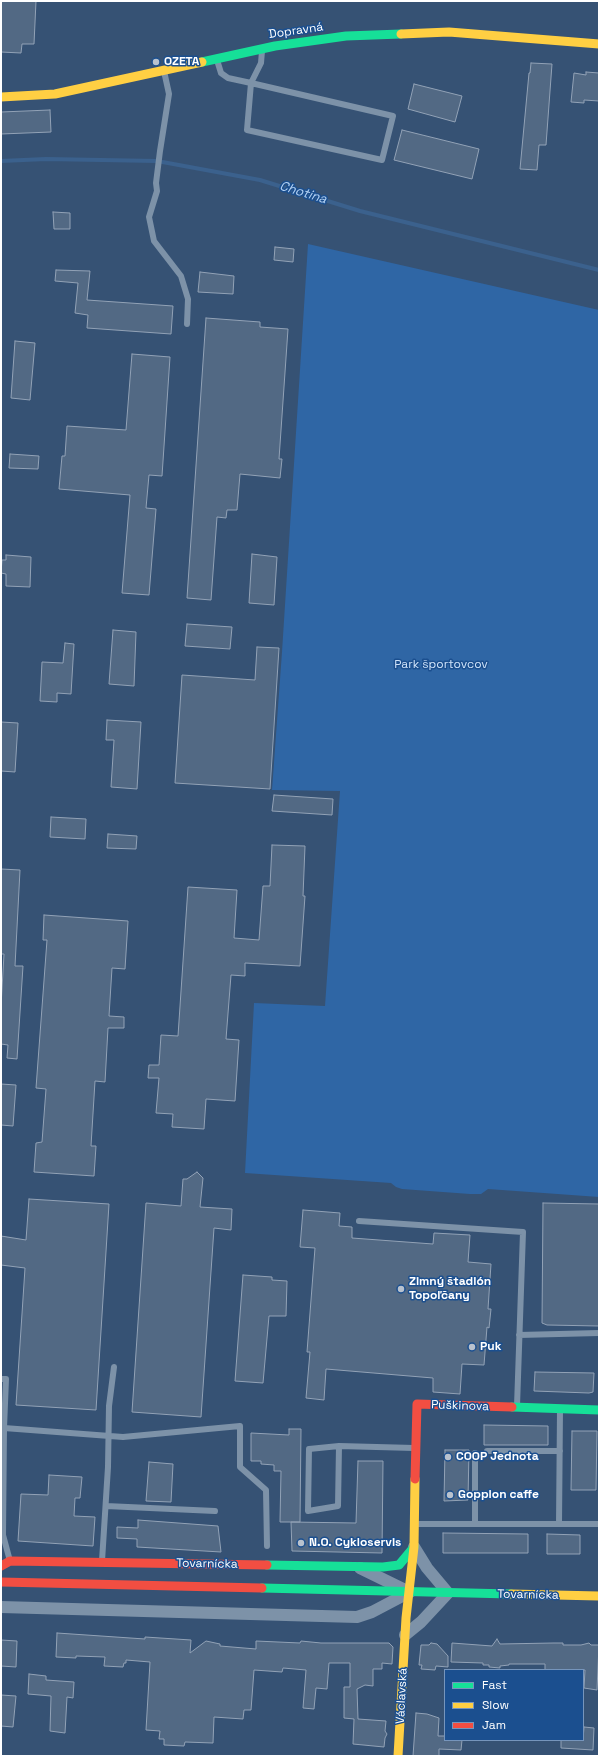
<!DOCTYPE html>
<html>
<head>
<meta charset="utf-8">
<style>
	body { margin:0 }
	#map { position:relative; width:600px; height:1757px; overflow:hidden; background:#365274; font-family:"Space Grotesk",sans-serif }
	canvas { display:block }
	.frame { position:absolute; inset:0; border:2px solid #fff; pointer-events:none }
	.legend { position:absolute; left:444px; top:1669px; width:140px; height:72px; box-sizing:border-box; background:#1b4f8f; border:1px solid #7695bc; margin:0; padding:5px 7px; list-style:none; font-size:12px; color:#fff }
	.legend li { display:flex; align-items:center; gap:8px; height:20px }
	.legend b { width:20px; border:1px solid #7695bc }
</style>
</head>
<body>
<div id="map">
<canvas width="600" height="1757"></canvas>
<div class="frame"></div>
<ul class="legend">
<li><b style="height:5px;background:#16e098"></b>Fast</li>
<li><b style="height:5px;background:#ffcf43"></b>Slow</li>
<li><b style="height:5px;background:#f24e42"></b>Jam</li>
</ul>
</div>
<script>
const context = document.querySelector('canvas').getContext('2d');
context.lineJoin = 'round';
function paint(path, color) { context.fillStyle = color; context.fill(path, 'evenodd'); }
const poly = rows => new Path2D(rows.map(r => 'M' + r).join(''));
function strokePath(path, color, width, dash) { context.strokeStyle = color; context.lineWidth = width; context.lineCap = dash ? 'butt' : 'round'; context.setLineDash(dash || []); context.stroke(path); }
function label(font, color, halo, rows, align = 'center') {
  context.font = font + ' "Space Grotesk",sans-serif'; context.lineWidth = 3; context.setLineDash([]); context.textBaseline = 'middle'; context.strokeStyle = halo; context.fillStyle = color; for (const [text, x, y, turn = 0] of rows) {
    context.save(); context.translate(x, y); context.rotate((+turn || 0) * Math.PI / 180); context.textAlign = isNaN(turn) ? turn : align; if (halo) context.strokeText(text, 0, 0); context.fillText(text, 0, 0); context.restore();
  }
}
paint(poly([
	[308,244,599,310,599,1197,488,1189,481,1194,470,1194,402,1189,396,1187,391,1183,245,1173,254,1003,325,1006,340,791,272,790,282,652]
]), '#2f66a5');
strokePath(poly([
	[1,161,46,159,157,161,260,180,360,211,599,270]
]), '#3b618d', 4);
const building = poly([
	[1,1,36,1,34,44,22,44,21,53,1,52,1,1],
	[531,63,552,64,546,145,539,145,537,170,520,169,529,73,530,73,531,63],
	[586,72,599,73,599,101,584,100,584,103,571,102,574,73,586,75,586,72],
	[414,84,462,96,455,122,408,109,414,84],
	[50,110,51,132,1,134,1,112,50,110],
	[402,130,479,149,472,179,394,160,402,130],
	[53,212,70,213,70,229,54,229,53,212],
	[275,247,294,249,293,262,274,260,275,247],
	[56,270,90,271,87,300,173,306,171,334,87,328,88,315,75,313,78,283,55,281,56,270],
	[200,272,234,276,233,294,198,292,200,272],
	[206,318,260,322,260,327,288,329,279,459,282,459,280,478,240,474,237,510,227,510,226,518,217,517,211,600,187,598,206,318],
	[15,341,35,343,30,400,11,398,15,341],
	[132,354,170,357,162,476,149,475,146,508,156,509,149,595,122,593,130,495,59,489,62,456,65,456,67,426,126,430,132,354],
	[10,454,39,456,38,469,9,468,10,454],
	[252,554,277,557,274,605,249,603,252,554],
	[6,555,31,557,30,587,6,586,6,574,1,573,2,560,6,560,6,555],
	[187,624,232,627,230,649,185,646,187,624],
	[113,630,136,632,134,686,109,684,113,630],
	[65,643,74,644,71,694,57,693,57,702,40,701,42,662,63,663,65,643],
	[257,647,279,648,270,789,175,783,182,675,255,680,257,647],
	[107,720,141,722,137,789,111,787,114,740,106,740,107,720],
	[1,722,18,723,15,772,1,771,1,722],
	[274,795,333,799,332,815,272,811,274,795],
	[51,817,86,819,85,839,50,837,51,817],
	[108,834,137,836,136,849,107,848,108,834],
	[272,845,305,846,303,896,305,896,300,966,245,963,245,976,231,975,226,1039,239,1040,235,1101,206,1099,204,1129,172,1127,173,1114,156,1113,159,1078,148,1078,149,1065,159,1065,161,1035,178,1036,188,887,237,890,234,938,259,940,263,886,270,886,272,845],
	[1,869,20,870,15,966,23,966,17,1059,7,1058,8,1045,1,1044,1,1006,4,954,1,954,1,869],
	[44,915,128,921,125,969,112,968,109,1016,124,1017,124,1028,108,1028,105,1082,95,1081,91,1146,96,1146,94,1176,34,1172,36,1143,42,1142,46,1089,36,1088,47,940,43,940,44,915],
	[1,1084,16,1085,13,1126,1,1125,1,1084],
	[197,1172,203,1178,200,1207,232,1209,231,1230,214,1228,201,1417,132,1412,146,1203,181,1206,183,1179,187,1179,197,1172],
	[29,1199,109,1204,96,1410,16,1405,25,1268,1,1265,1,1236,26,1240,29,1199],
	[543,1203,599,1204,599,1326,547,1325,542,1323,543,1203],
	[303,1210,340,1213,339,1226,352,1227,352,1238,433,1244,434,1233,470,1235,468,1262,491,1264,488,1309,491,1309,489,1328,487,1327,484,1365,462,1364,460,1394,433,1392,433,1378,326,1369,324,1400,306,1398,310,1352,307,1352,315,1248,300,1247,303,1210],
	[243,1275,272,1277,272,1280,287,1281,286,1316,269,1316,263,1383,235,1381,243,1275],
	[535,1372,594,1373,593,1392,589,1393,534,1391,535,1372],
	[484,1425,548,1426,548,1445,484,1445,484,1425],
	[289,1429,301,1429,300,1522,280,1522,281,1471,274,1471,274,1465,261,1464,261,1461,251,1461,251,1433,289,1435,289,1429],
	[572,1431,597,1431,596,1490,571,1490,572,1431],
	[445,1450,469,1450,468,1500,444,1501,445,1450],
	[358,1461,383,1461,382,1553,292,1551,291,1522,356,1523,358,1461],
	[149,1462,173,1464,171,1502,146,1501,149,1462],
	[49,1475,82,1477,80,1498,75,1498,74,1516,95,1517,93,1546,18,1541,21,1494,48,1495,49,1475],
	[138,1520,218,1526,221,1552,137,1547,137,1539,117,1538,117,1527,138,1528,138,1520],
	[443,1533,528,1534,528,1553,443,1553,443,1533],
	[547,1534,580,1535,580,1554,547,1554,547,1534],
	[57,1633,145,1639,145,1637,191,1640,190,1653,206,1641,220,1644,220,1646,256,1649,256,1641,300,1643,301,1641,321,1643,389,1643,393,1647,392,1664,382,1663,382,1669,373,1669,373,1686,365,1685,357,1689,358,1719,386,1721,385,1731,387,1734,385,1738,384,1747,353,1744,354,1719,344,1718,344,1687,350,1687,350,1663,329,1663,327,1689,316,1688,314,1709,303,1708,306,1670,283,1668,282,1672,254,1670,251,1710,244,1710,243,1719,214,1717,213,1743,185,1742,184,1746,164,1745,164,1739,159,1739,160,1731,146,1730,150,1662,126,1660,126,1663,124,1663,123,1667,104,1666,105,1657,76,1656,76,1658,56,1657,57,1633],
	[497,1639,500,1644,553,1643,563,1643,563,1645,581,1645,589,1643,591,1645,599,1645,597,1690,584,1688,585,1670,545,1670,545,1664,509,1664,509,1665,500,1666,500,1668,489,1667,489,1665,483,1665,483,1663,451,1662,452,1643,492,1646,497,1639],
	[1,1640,17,1641,16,1667,1,1666,1,1640],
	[431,1643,437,1644,448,1656,448,1667,436,1666,435,1670,421,1669,422,1665,419,1665,421,1645,429,1645,431,1643],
	[29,1674,46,1676,46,1680,74,1682,73,1698,67,1697,65,1733,50,1731,51,1696,28,1694,29,1674],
	[1,1695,16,1696,13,1727,1,1726,1,1695],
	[416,1713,427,1714,439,1718,438,1736,445,1736,445,1740,462,1740,461,1750,439,1749,439,1756,413,1756,416,1713],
	[584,1727,594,1728,593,1750,561,1748,561,1740,583,1740,584,1727]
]);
paint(building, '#526984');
strokePath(building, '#92a2b6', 1);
strokePath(poly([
	[217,60,221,73,228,78,251,83,247,130,382,160,393,116,251,83,261,63,262,51],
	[164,71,169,94,160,151,156,183,157,191,149,217,154,241,181,276,188,299,187,324],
	[359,1221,523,1232,517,1406],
	[519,1335,599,1333],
	[1,1379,6,1379,4,1428,123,1437,240,1426,240,1467,266,1490,267,1546],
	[560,1410,559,1524,599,1524],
	[4,1428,3,1535,10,1561],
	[339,1446,338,1506,308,1511,309,1449,339,1446,414,1448],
	[487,1451,560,1451],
	[475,1453,475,1524,559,1524],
	[106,1506,215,1511],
	[416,1524,475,1524],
	[102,1561,108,1467,109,1406,114,1367]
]), '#7d92a8', 6);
strokePath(poly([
	[360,1568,403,1589],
	[1,1607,357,1617,372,1612,410,1592],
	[405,1635,421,1622,448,1593,427,1568,414,1547]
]), '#7d92a8', 12);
strokePath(poly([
	[202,62,275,46,346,36,401,34],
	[512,1407,599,1410],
	[267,1565,383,1567,399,1565,414,1547],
	[262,1588,511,1594]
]), '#16e098', 9);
strokePath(poly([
	[401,34,449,32,599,44],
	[1,97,55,94,202,62],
	[511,1594,599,1596],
	[398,1756,406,1618,414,1547,415,1479]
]), '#ffcf43', 9);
strokePath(poly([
	[415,1479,417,1404,512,1407],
	[1,1566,10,1561,267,1565],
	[1,1582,262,1588]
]), '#f24e42', 9);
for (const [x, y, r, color] of [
	[156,62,4,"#b9c2ce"],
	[401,1289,4,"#b9c2ce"],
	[472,1347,4,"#b9c2ce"],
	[448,1457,4,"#b9c2ce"],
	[450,1495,4,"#b9c2ce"],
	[301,1543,4,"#b9c2ce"]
]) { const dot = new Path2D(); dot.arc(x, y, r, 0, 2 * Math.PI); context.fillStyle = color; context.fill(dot); strokePath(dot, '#1b4f8f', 1.5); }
label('12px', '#fff', '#1b4f8f', [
	["Dopravná",296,31,-8],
	["Puškinova",460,1406,2],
	["Tovarnícka",207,1564,1],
	["Tovarnícka",528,1595,1],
	["Václavská",402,1696,-87]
]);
label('bold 12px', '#fff', '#1b4f8f', [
	["OZETA",164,62],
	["Zimný štadión",409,1282],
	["Topoľčany",409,1296],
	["Puk",480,1347],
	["COOP Jednota",456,1457],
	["Goppion caffe",458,1495],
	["N.O. Cykloservis",309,1543]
], 'left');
label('12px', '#cfe3fa', '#1b4f8f', [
	["Park športovcov",441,665]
]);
label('italic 13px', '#b5d3f5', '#1b4f8f', [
	["Chotina",303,193,17]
]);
</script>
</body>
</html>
